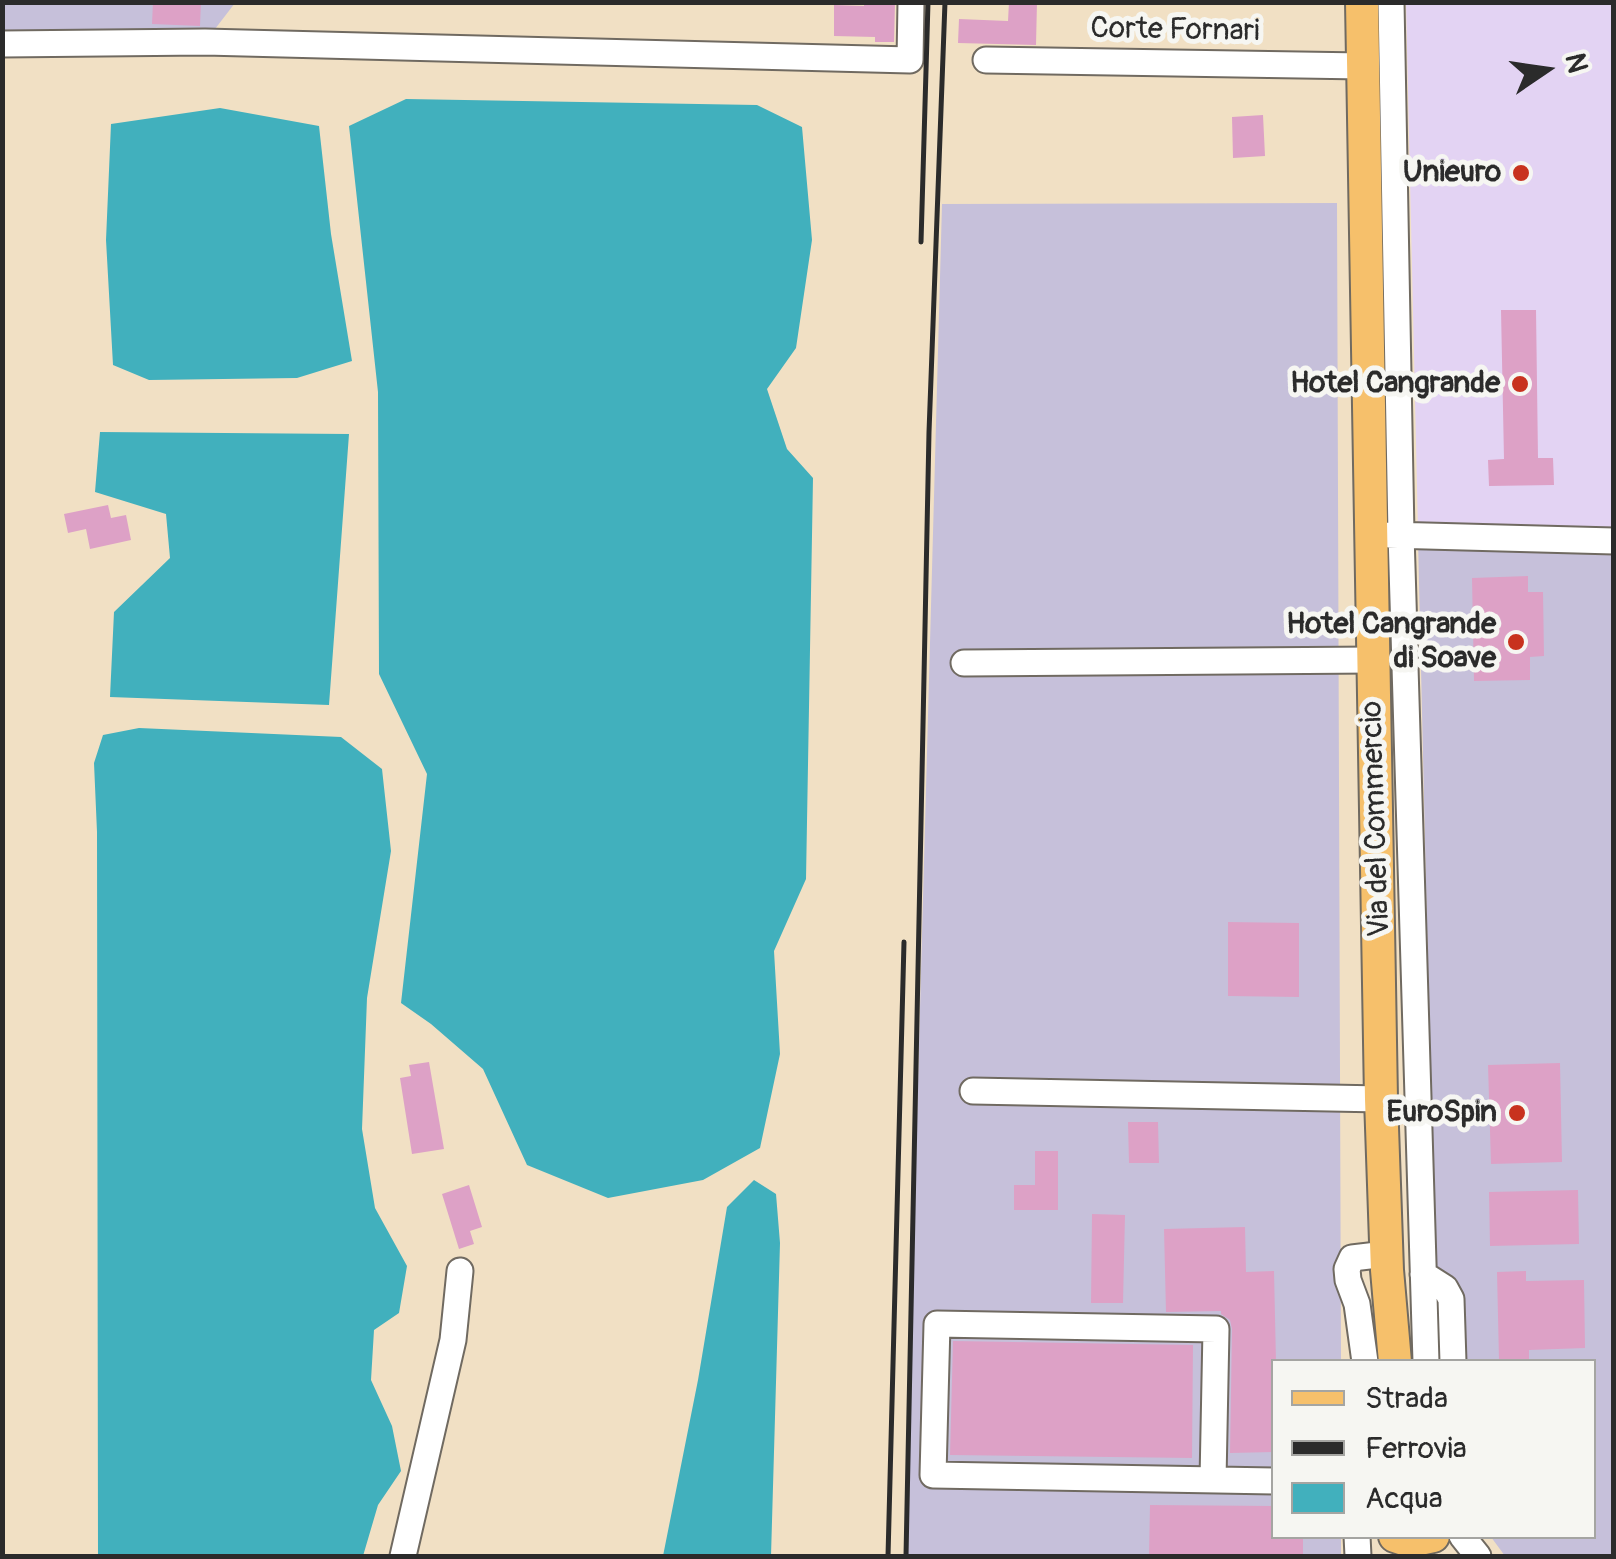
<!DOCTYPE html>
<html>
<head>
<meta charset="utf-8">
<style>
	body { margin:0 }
	#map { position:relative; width:1616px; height:1559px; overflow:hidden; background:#f1e0c4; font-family:Pangolin,sans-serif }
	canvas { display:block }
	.frame { position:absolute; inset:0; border:5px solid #2b2b2b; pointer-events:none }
	.legend { position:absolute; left:1271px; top:1359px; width:325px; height:180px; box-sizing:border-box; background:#f6f6f2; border:2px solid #a5a5a2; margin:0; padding:12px 18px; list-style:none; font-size:30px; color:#2b2b2b }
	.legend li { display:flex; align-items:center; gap:20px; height:50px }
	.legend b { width:50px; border:2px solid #a5a5a2 }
	.north { position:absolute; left:1496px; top:20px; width:100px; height:100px; -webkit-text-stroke:8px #f6f6f2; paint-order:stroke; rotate:77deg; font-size:28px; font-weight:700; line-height:40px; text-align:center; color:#2b2b2b }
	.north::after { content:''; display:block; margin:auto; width:35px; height:45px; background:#2b2b2b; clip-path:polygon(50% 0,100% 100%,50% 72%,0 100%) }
</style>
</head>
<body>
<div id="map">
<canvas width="1616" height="1559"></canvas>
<div class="frame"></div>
<ul class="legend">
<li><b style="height:12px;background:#f6c06b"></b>Strada</li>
<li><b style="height:12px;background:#2b2b2b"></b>Ferrovia</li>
<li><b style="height:28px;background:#41b0bd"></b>Acqua</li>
</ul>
<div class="north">N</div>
</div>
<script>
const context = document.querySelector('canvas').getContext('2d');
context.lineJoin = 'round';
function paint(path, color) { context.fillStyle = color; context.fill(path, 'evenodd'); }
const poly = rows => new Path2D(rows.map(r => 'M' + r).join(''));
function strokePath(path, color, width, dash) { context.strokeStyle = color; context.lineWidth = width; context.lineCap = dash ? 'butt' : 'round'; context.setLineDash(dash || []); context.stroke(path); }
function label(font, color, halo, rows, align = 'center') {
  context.font = font + ' Pangolin,sans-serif'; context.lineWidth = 10; context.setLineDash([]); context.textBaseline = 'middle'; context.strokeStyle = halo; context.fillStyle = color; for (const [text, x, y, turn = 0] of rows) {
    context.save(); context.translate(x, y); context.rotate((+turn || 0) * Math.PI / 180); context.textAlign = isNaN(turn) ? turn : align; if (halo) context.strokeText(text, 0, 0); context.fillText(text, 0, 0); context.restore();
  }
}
paint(poly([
	[1406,3,1612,3,1613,529,1418,531]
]), '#e3d3f3');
paint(poly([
	[3,3,235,3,205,42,3,38],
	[1337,203,1341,1361,1274,1362,1274,1536,1341,1537,1341,1556,905,1556,942,204],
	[1418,539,1613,550,1613,1556,1505,1556,1491,1537,1594,1536,1594,1362,1437,1361]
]), '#c6c0da');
paint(poly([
	[406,99,757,105,802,127,812,240,796,348,767,389,787,449,813,478,806,879,774,951,780,1054,760,1148,703,1180,608,1198,527,1165,483,1069,431,1024,401,1003,427,774,379,674,378,392,349,126],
	[220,108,319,126,331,234,352,361,297,378,149,380,113,365,106,240,111,124],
	[100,432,349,434,329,705,110,697,114,612,170,558,166,514,95,492],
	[139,728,341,737,382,769,391,851,367,998,362,1129,375,1208,407,1266,399,1313,374,1330,371,1380,392,1426,401,1471,378,1505,363,1556,98,1556,97,832,94,763,103,735],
	[754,1180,776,1194,780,1243,771,1556,663,1556,698,1380,727,1207]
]), '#41b0bd');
paint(poly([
	[153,2,201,2,200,26,152,24],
	[864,2,895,2,894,42,875,42,875,37,834,36,834,5,864,6],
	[1009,2,1037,2,1036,45,958,43,959,19,1008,21],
	[1263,115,1265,156,1233,158,1232,117],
	[1501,310,1536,310,1538,458,1553,458,1554,485,1489,486,1488,460,1504,459],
	[108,505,111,518,126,515,131,540,90,549,86,529,68,533,64,514],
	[1528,576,1528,592,1543,592,1544,656,1530,657,1530,680,1474,681,1472,578],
	[1228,922,1299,923,1299,997,1228,996],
	[429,1062,444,1149,412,1154,400,1078,411,1076,409,1065],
	[1560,1063,1562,1162,1491,1164,1488,1065],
	[1128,1122,1158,1122,1159,1163,1129,1163],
	[1035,1151,1058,1151,1058,1210,1014,1210,1014,1185,1035,1185],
	[469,1185,482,1227,470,1231,474,1244,459,1249,442,1194],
	[1578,1190,1579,1244,1490,1246,1489,1192],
	[1092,1214,1125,1215,1123,1303,1091,1303],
	[1245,1227,1246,1272,1274,1271,1276,1362,1274,1362,1274,1452,1230,1453,1232,1329,1230,1320,1221,1314,1221,1311,1166,1312,1164,1229],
	[1526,1271,1526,1281,1584,1280,1585,1348,1529,1350,1529,1360,1499,1360,1497,1272],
	[953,1341,1193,1345,1192,1458,950,1455],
	[1150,1505,1274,1506,1274,1536,1303,1536,1303,1556,1149,1556]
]), '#dda1c6');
const minor = poly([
	[1391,2,1401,534,1426,1362],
	[2,44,205,42,910,60,911,2],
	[986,60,1363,66],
	[1389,535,1614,541],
	[964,663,1374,660],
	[973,1091,1381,1099],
	[1423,1274,1445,1288,1451,1299,1453,1362],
	[1365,1362,1357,1304,1348,1280,1347,1269,1352,1258,1386,1254],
	[1213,1480,1216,1329,937,1324,933,1475,1274,1481],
	[1357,1536,1358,1556],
	[1462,1536,1478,1556],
	[403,1556,453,1340,460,1271]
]);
const major = poly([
	[1362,2,1381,1099,1387,1270,1395,1362],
	[1395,1536,1410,1541,1433,1536]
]);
strokePath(minor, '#706a61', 29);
strokePath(major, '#706a61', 36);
strokePath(minor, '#fff', 25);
strokePath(major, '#f6c06b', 32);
strokePath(poly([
	[921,242,928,2],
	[888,1556,904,942],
	[906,1556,929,432,945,2]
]), '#2b2b2b', 5);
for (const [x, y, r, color] of [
	[1521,173,10,"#c8321e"],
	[1520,384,10,"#c8321e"],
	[1516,642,10,"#c8321e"],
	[1517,1113,10,"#c8321e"]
]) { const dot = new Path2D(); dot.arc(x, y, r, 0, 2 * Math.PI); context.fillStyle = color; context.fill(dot); strokePath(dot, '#f6f6f2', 4); }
label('30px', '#2b2b2b', '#f6f6f2', [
	["Corte Fornari",1175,31,1],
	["Via del Commercio",1377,819,-92]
]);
label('bold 30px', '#2b2b2b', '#f6f6f2', [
	["Unieuro",1501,173],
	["Hotel Cangrande",1500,384],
	["Hotel Cangrande",1496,625],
	["di Soave",1496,659],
	["EuroSpin",1497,1113]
], 'right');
</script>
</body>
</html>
